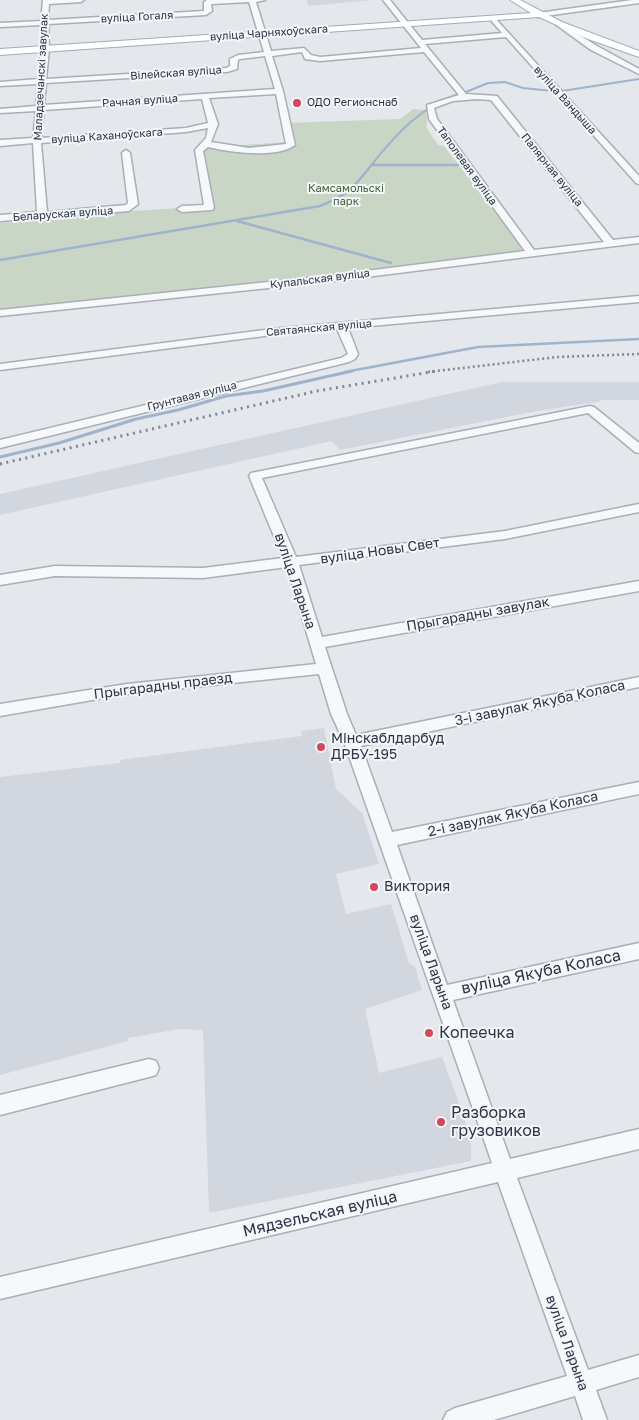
<!DOCTYPE html>
<meta charset="utf-8">
<style>
body{margin:0}
canvas{display:block;background:#e4e7ec}
</style>
<canvas width="639" height="1420"></canvas>
<script>
const ctx = document.querySelector('canvas').getContext('2d');
ctx.lineJoin = 'round';
function fill(path, color) {
  ctx.fillStyle = color;
  ctx.fill(path, 'evenodd');
}
function strokePath(path, color, width, dash) {
  ctx.strokeStyle = color;
  ctx.lineWidth = width;
  ctx.lineCap = dash ? 'butt' : 'round';
  ctx.setLineDash(dash || []);
  ctx.stroke(path);
}
function label(font, color, halo, rows, align = 'center') {
  ctx.font = font + ' "Golos Text",sans-serif';
  ctx.lineWidth = 4;
  ctx.setLineDash([]);
  ctx.textBaseline = 'middle';
  ctx.strokeStyle = halo;
  ctx.fillStyle = color;
  for (const [text, x, y, turn = 0] of rows) {
    ctx.save();
    ctx.translate(x, y);
    ctx.rotate((+turn || 0) * Math.PI / 180);
    ctx.textAlign = isNaN(turn) ? turn : align;
    if (halo) ctx.strokeText(text, 0, 0);
    ctx.fillText(text, 0, 0);
    ctx.restore();
  }
}
fill(new Path2D(`
 M307,0H372L308,6Z
 M502,382H639V400H602L598,402L537,411L340,450L332,441L0,515V494Z
 M324,728L336,789L362,813L379,864L336,874L346,914L391,904L409,963L415,967L422,990L365,1009L379,1073L442,1057L463,1114L471,1145V1161L209,1213L203,1030L179,1029L128,1038V1041L0,1075V777L120,763V760L302,736L301,731Z`), '#d2d6de');
fill(new Path2D(`
 M413,109L426,110L427,124L426,127L438,145L444,146L523,249L521,252L0,311V223L83,216L84,214L212,206L202,152L203,148L214,144H225L227,146L288,142L285,123L400,119Z`), '#c9d6c5');
strokePath(new Path2D(`
 M562,91L639,79
 M466,92L488,83L505,82L523,88L552,91
 M373,163C397,133 421,107 458,94`), '#9fb4cc', 2);
strokePath(new Path2D(`
 M373,165H458
 M237,221L391,263
 M0,260L320,206C350,194 354,187 374,162
 M345,372L478,347L639,339`), '#9fb4cc', 2.5);
strokePath(new Path2D(`
 M0,457L59,443L136,419L178,410L226,396L263,391L352,371`), '#9fb4cc', 3);
const minor = new Path2D(`
 M43,0H84L81,2L49,4L48,20L204,11V2L207,0H265L256,2L271,51L304,48L311,55L320,57L421,48L383,0H390L422,40L502,33L489,18L494,17L639,176V184L636,183L506,37L425,44L466,94L497,96L613,240L639,237V243L326,282L0,316V310L326,276L525,251L429,119L427,105L459,95L424,52L320,61L305,59L302,52L272,56L283,91L295,145C276,159 230,152 208,147L203,151L214,208L212,210L182,212L177,209L182,206L204,205L195,150L206,138L208,128L186,132L41,143L47,212L126,205L128,203L122,153L126,150L130,153L138,204L129,211L0,221V215L37,212L33,143L0,146V140L33,138L36,111L0,113V109L36,106L38,84L0,86V82L39,79L41,49V25L0,27V23L41,21ZM249,2L264,52L238,55L230,59V66L226,68L46,79L49,49L48,24L206,15L212,11L211,4ZM265,56L275,89L44,105L46,83L227,72L237,69L238,60L240,59ZM276,94L286,144L249,148L211,142L218,124L209,98ZM202,99L208,123L186,128L41,138L44,110ZM477,99L491,100L604,242L534,250L437,119L434,108L453,101Z
 M632,0H639V3L538,17L535,15L538,13Z
 M555,22H559L597,46L639,69V74L591,50L555,24Z
 M639,296V302L348,328L358,354L355,359L349,362L0,448V440L341,358L348,354L337,329L272,335L0,370V364L272,329Z
 M590,406L594,407L639,443V453L635,452L588,413L262,478L296,557L505,531L639,504V512L505,539L299,565L322,637L639,581V591L325,647L347,714L356,735L639,677V687L361,746L392,832L639,782V794L397,845L447,985L639,943V959L453,1000L510,1159L639,1129V1149L517,1178L588,1370L639,1355V1377L596,1390L607,1420H583L575,1396L494,1420H443L447,1412L455,1408L567,1376L498,1182L0,1299V1277L492,1163L344,742L331,714L319,674L127,694L0,716V704L127,684L316,664L287,567L203,578L55,576L0,585V575L55,566L203,568L283,558L249,476L251,473Z
 M149,1059L156,1061L159,1068L156,1075L149,1077L0,1115V1095Z`);
const major = new Path2D(`
 M510,0H520L562,22L639,51V57L588,39L539,17L0,55V49L531,13Z`);
strokePath(minor, '#a9aeb7', 3);
strokePath(major, '#a3abb8', 2);
fill(minor, '#f7f8fa');
fill(major, '#fff');
strokePath(new Path2D(`
 M428,372L557,357L639,354`), '#7d8696', 2.5, [2, 3]);
strokePath(new Path2D(`
 M0,464L317,391L437,371`), '#7d8696', 3, [2, 4.5]);
for (const [x, y, r, color] of [
 [297,103,5,"#d1495b"],
 [321,747,5,"#d1495b"],
 [374,887,5,"#d1495b"],
 [429,1033,5,"#d1495b"],
 [441,1122,5,"#d1495b"]
]) {
  const dot = new Path2D();
  dot.arc(x, y, r, 0, 2 * Math.PI);
  ctx.fillStyle = color;
  ctx.fill(dot);
  strokePath(dot, '#f4f6f9', 2);
}
label('11px', '#2b3445', '#f4f6f9', [
 ["вуліца Гогаля",137,17,-3],
 ["вуліца Чарняхоўскага",269,33,-4],
 ["Вілейская вуліца",176,73,-4],
 ["Маладзечанскі завулак",41,77,-87],
 ["вуліца Вандыша",565,100,48],
 ["Рачная вуліца",140,101,-4],
 ["вуліца Каханоўскага",107,136,-4],
 ["Таполевая вуліца",467,166,54],
 ["Палярная вуліца",552,170,51],
 ["Беларуская вуліца",63,214,-4],
 ["Купальская вуліца",320,279,-7],
 ["Святаянская вуліца",319,328,-5],
 ["Грунтавая вуліца",192,396,-14]
]);
label('11px', '#2b3445', '#f4f6f9', [
 ["ОДО Регионснаб",307,103]
], 'left');
label('11px', '#3f6138', '#f4f6f9', [
 ["Камсамольскі",346,189],
 ["парк",346,202]
]);
label('14px', '#2b3445', '#f4f6f9', [
 ["вуліца Новы Свет",380,551,-8],
 ["вуліца Ларына",295,581,71],
 ["Прыгарадны завулак",478,614,-10],
 ["Прыгарадны праезд",163,686,-7],
 ["3-і завулак Якуба Коласа",540,703,-12],
 ["2-і завулак Якуба Коласа",513,814,-12],
 ["вуліца Ларына",431,962,70],
 ["вуліца Ларына",567,1343,70]
]);
label('14px', '#2b3445', '#f4f6f9', [
 ["Мінскаблдарбуд",331,739],
 ["ДРБУ-195",331,755],
 ["Виктория",384,887]
], 'left');
label('16px', '#2b3445', '#f4f6f9', [
 ["вуліца Якуба Коласа",541,972,-12],
 ["Мядзельская вуліца",320,1214,-13]
]);
label('16px', '#2b3445', '#f4f6f9', [
 ["Копеечка",439,1033],
 ["Разборка",451,1113],
 ["грузовиков",451,1131]
], 'left');
</script>
